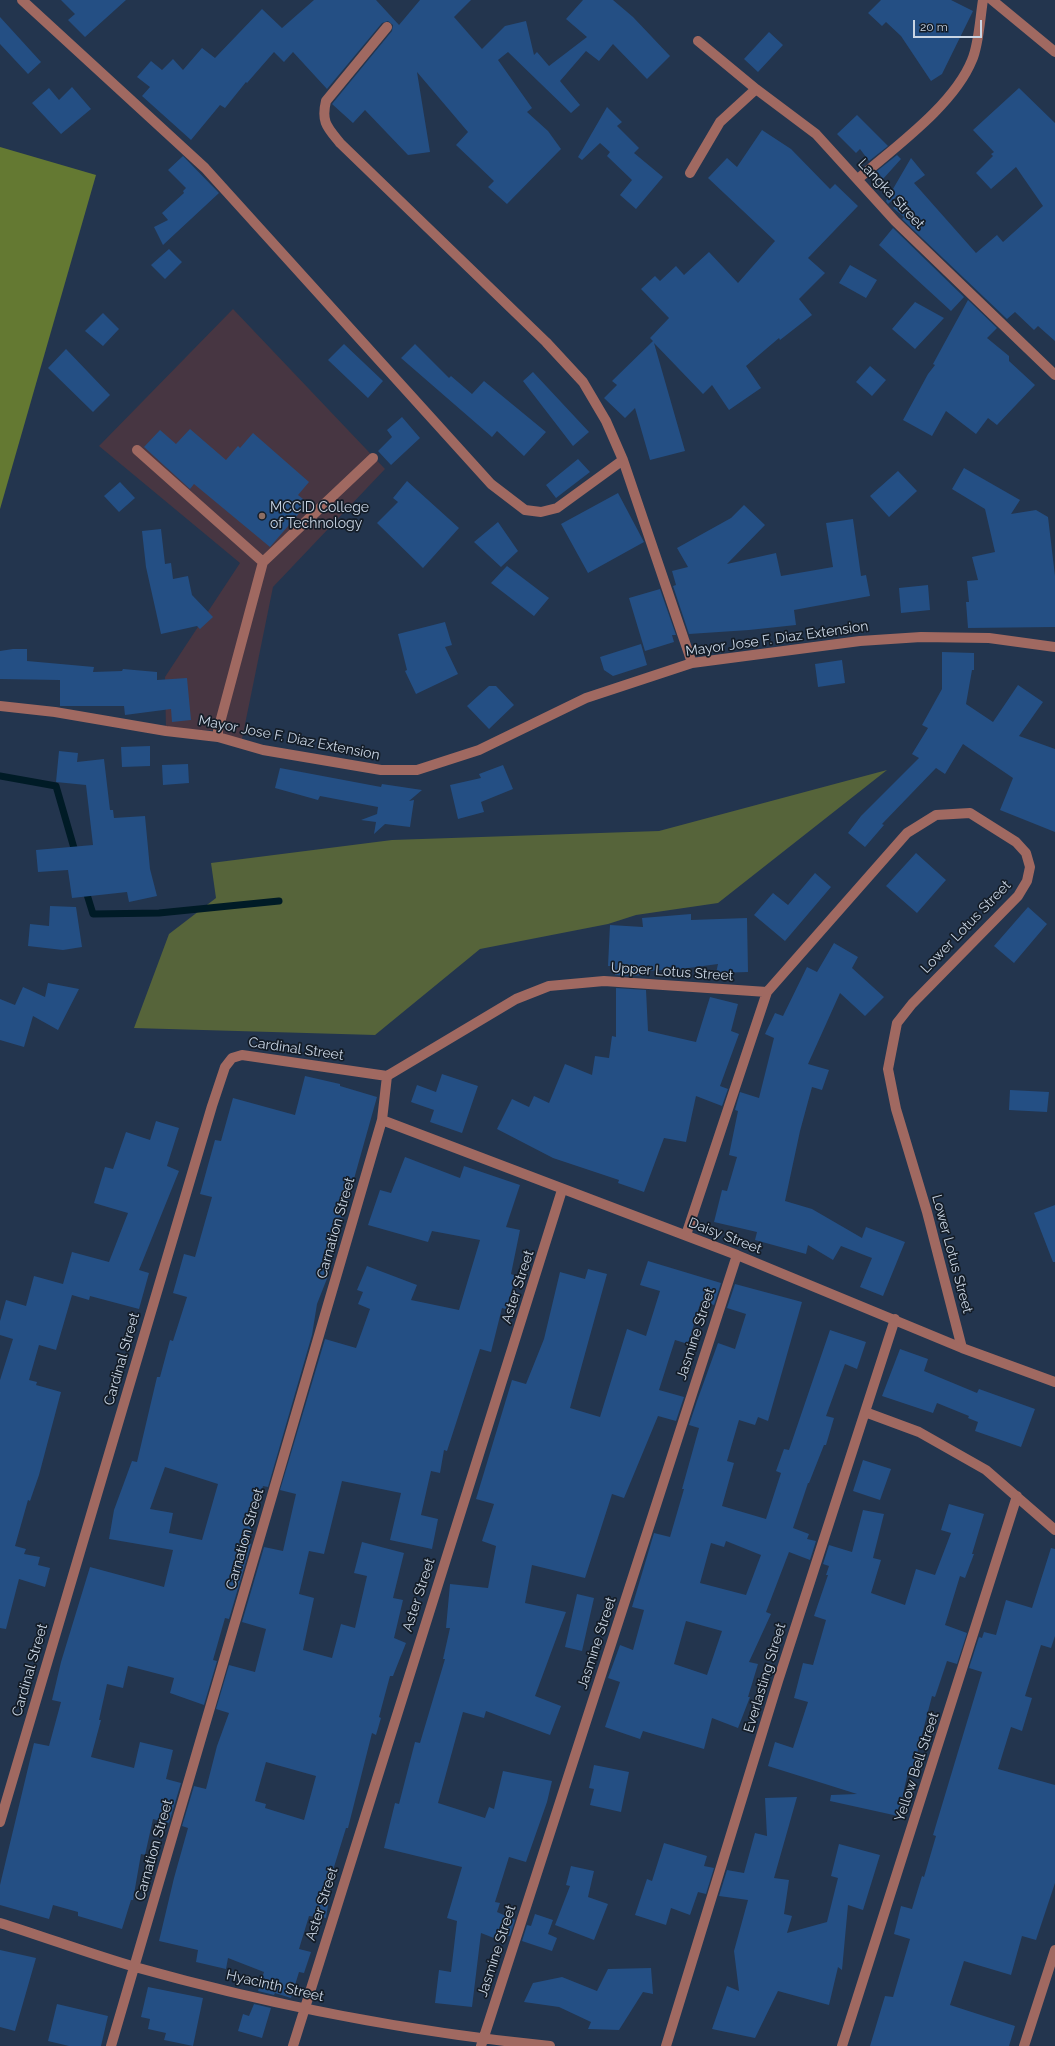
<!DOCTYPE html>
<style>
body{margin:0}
#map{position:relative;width:1055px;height:2046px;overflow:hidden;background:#23354e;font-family:Raleway,sans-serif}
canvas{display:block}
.scale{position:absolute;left:913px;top:20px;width:69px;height:18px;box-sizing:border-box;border:2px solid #c9d5e4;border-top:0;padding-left:5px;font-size:12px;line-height:14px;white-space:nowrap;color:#c9d5e4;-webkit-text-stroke:3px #141d28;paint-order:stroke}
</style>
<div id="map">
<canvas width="1055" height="2046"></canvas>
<div class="scale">20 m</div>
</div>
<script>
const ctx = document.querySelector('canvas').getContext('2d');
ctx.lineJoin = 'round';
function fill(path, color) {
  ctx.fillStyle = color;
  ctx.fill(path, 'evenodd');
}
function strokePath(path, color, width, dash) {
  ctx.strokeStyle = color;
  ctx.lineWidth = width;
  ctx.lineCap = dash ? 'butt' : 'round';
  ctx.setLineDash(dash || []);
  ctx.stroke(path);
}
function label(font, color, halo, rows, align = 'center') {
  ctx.font = font + ' Raleway,sans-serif';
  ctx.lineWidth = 3.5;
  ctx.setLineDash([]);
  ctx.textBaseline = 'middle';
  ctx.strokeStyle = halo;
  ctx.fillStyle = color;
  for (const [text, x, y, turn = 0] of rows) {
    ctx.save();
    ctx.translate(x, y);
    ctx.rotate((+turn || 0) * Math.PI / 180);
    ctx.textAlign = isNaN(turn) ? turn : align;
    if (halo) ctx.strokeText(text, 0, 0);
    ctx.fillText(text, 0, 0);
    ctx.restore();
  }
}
fill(new Path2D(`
 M233,309L385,469L273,587L241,744L218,730L166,731L165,677L240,563L99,446Z`), '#473642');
fill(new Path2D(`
 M887,770L718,903L636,915L608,924L480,949L375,1035L134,1028L169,934L216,898L211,863L392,840L659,831Z`), '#56643a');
fill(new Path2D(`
 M0,147L96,175L0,509Z`), '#647932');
strokePath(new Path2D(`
 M0,776L56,786L76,855
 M85,888L93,914L159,913L279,901`), '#001b26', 7);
fill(new Path2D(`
 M61,0H126L85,37L68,20L75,14Z
 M314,0H376L399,25L420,0H471L454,17L482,49L505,26L526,21L534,55L537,52L549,66L587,37L566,19L583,0H613L633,17L670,56L647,79L613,44L599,61L586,51L560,81L580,105L571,113L508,52L498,60L532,108L527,112L548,131L561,149L507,204L488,187L494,181L456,145L468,132L417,72L430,152L408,155L365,110L353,123L332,104L392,31L393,25L388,21L382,23L327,89L293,52L284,62L274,52L247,83L246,82L225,108L220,105L191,140L142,96L150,87L137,77L151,61L162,70L173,59L183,70L202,48L215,58L262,9L282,28Z
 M881,0H951L973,11L942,74L931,81L901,36L886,22L882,26L868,13Z
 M0,17L41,62L28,74L0,44Z
 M769,32L783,45L758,72L744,59Z
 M72,87L91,109L61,134L32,103L49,88L59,100Z
 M1019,88L1055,123V341L1038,326L1034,330L1015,312L1007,319L902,219L904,217L893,208L900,200L897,196L888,204L886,201L911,158L925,175L914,183L976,253L997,235L1003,242L1043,206L1016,167L991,189L976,173L993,156L991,154L994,152L973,130Z
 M607,107L622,122L617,126L639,148L634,153L663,177L636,209L620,195L632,180L607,156L610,152L600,143L582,160L578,157Z
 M857,115L888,146L869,161L860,149L856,153L837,134Z
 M762,130L791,149L830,189L835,184L858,206L808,258L825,273L799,299L812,315L780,340L779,338L746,366L761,388L729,410L712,385L703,394L654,343L685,451L650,460L635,408L625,418L604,398L617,385L612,381L653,341L650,338L669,318L641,289L655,276L660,281L676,266L684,275L709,252L738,283L775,241L708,178L727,158L737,167Z
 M897,155L901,159L883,179L877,171Z
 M183,156L219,193L163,245L154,227L168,220L162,213L184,193L183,191L186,188L168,170Z
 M893,228L964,297L951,311L879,245Z
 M169,249L182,262L165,279L151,265Z
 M850,265L877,280L866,298L839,283Z
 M968,300L997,328L987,338L1009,356V361L1035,385L997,425L988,418L976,434L946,411L932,436L903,420L928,374L935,365L933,364Z
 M915,302L944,318L915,349L892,329Z
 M103,313L119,329L103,346L85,331Z
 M344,344L383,381L368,398L328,360Z
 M415,344L449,378L451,376L472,394L484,381L546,432L524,456L497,431L492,437L401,358Z
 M66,349L110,395L93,412L48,368Z
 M870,366L886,380L872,396L856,382Z
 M533,372L589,432L573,446L523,381Z
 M402,417L420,438L391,465L378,451L392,437L387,430Z
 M190,429L226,460L238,446L240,448L253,433L309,482L298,495L308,503L270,547L194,484L190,489L144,447L160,430L176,444Z
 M578,459L590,472L556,498L546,485Z
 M964,468L1020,500L1011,514L1036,510L1048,517L1055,576V627L968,628L966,602H969L967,581L978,580L972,557L995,552L985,509L952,489Z
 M898,471L917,491L889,517L870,496Z
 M407,481L459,528L423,568L377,523L398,502L393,498Z
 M120,482L135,498L119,512L104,496Z
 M618,493L644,542L588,573L561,524Z
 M744,505L765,525L727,564L776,553L781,576L833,567L826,523L853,519L861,576L866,575L870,596L794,610L796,625L749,630L689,634L673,586L676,585L672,571L688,567L677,548L731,518Z
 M498,522L518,551L501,567L474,542Z
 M161,529L165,564L171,563L173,579L188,576L192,595L213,617L200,629L197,626L161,634L146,567L142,531Z
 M507,566L549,598L534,616L491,583Z
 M928,585L930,610L901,613L899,588Z
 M660,589L676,635H672L674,642L645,651L629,598Z
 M445,622L452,645L445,647L458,674L416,694L405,671L407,670L398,634Z
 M641,644L647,665L613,676L604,670L600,657Z
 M13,649H27V661L94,667L93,672L122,671L123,669L157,672V680L187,678L191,720L172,722L171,709L125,715L124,706H60V680L0,679V651Z
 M942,652L974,653V670H972L966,704L993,722L1018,685L1043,702L1019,736L1055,749V832L1000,810L1013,778L963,744L945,774L936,768L882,824L884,825L865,847L848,833L861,816L919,758L912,754L928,728L922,725L942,689Z
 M842,660L845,683L818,687L815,664Z
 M489,686H496L514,705L489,729L467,706Z
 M150,746V766L122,767L121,747Z
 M59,751L78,753L77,762L104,759L110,810H113L114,818L145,816L150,869L157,896L129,902L127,892L72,898L68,870L38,872L36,850L93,845L86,785L56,782Z
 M188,764L189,783L163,785L162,765Z
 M503,765L513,789L481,802L484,812L458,819L450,785L481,778L479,774Z
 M280,768L381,787L382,784L422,790L409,801L414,800L410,827L385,824L374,834L376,822L361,820L377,814L378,807L320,796L318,800L275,788Z
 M916,853L946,880L917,913L886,886Z
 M815,873L831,887L785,941L754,915L773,893L788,905Z
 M50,906L76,907L82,947L63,950L28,946L30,924L49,926Z
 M1028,907L1047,924L1014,963L994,946Z
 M691,914V920L747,918L748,972L716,973L718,964L681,969L645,971V975L632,976L615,975V966H608L610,925L643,927L642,918Z
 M834,943L858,957L852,968L884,997L865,1016L840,993L808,1064L829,1070L822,1090L812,1087L800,1131L785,1201L812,1209L862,1238L866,1227L905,1242L883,1296L860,1287L872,1258L841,1246L833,1260L808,1245L806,1254L755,1240L757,1232L714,1222L722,1190L727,1191L737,1157L729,1155L738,1111L735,1110L740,1092L759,1098L774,1038L765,1034L775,1013L783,1016L807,967L817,972Z
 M48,983L79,989L58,1030L33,1016L24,1047L0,1040V999L15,1005L23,987L45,997Z
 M616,988L646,990L648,1031L696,1042L710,997L738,1004L731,1031L739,1034L720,1086L728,1089L722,1106L696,1096L686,1142L664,1138L644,1192L618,1183L619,1180L553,1158L497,1129L512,1099L529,1107L534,1096L549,1103L565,1064L592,1075L595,1056L609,1058L612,1036L616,1037Z
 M442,1074L478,1086L462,1133L430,1122L434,1110L411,1102L417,1085L436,1092Z
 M305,1076L340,1084V1086L377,1097L343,1218L339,1217L324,1274L328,1276L317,1304L312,1335L268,1487L263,1486L247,1543L251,1544L229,1619L225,1618L213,1660L217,1661L204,1705L170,1693L174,1678L128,1666L123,1688L107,1684L99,1720H101L91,1757L134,1768L140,1742L173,1750L166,1779L181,1783L169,1823L153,1819L145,1855L141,1854L133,1900H131L122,1929L78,1916V1912L53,1905L49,1919L0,1905V1885L34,1743L49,1746L61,1702L52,1700L61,1662L90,1567L164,1587L173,1550L109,1539L114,1510L132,1461L137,1462L157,1377H160L170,1340L173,1341L187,1297L173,1293L184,1254L195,1257L212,1197L200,1194L215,1140L221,1141L233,1098L295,1115ZM165,1467L218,1484L202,1540L169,1533L173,1513L150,1509Z
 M1010,1090L1049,1092L1047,1112L1009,1110Z
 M156,1121L179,1128L167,1166L179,1171L139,1270L149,1273L139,1309L90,1296L89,1300L72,1295L56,1350L39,1345L29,1380L37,1382L36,1385L61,1392L39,1475L30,1501L28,1500L15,1546L26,1549L24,1554L40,1557L38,1565L50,1568L45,1587L19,1579L6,1629L0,1628V1380L13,1339L0,1335V1321L6,1300L26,1306L34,1276L63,1284L72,1252L109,1262L128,1213L94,1203L105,1167L113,1169L126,1132L150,1140Z
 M405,1157L460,1178L464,1166L520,1185L506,1227L520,1230L511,1274L516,1276L506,1309L502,1308L491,1352L480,1349L447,1451L444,1450L440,1473L431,1471L421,1515L438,1519L432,1549L390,1540L401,1493L342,1481L324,1554L309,1551L299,1594L314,1598L303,1650L332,1658L341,1624L355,1628L367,1576L354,1573L362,1542L404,1553L393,1598L403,1600L394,1638L406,1643L393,1676H390L379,1717L381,1718L376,1735L372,1733L348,1828H346L334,1867L326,1918L309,1916L299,1949L311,1952L304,1973L299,1972L291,1998L275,1993L274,1995L258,1991L264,1972L228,1958L226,1969L196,1962L198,1950L159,1941L174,1878L188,1828L182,1826L194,1786L206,1789L217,1746L229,1713L216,1709L229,1665L255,1672L266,1629L242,1622L264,1547L283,1551L296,1494L280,1490L325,1339L356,1348L370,1309L358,1304L363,1292L357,1290L367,1266L417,1285L411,1300L459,1310L480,1240L432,1231L428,1242L368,1225L380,1190L391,1193ZM266,1762L316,1776L304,1820L265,1808L266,1804L255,1801Z
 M1055,1205V1262H1053L1034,1213Z
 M648,1261L721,1283L714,1305L701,1301L688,1344L675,1340L659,1390L684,1397L676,1421L658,1416L624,1498L612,1494L585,1578L532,1565L525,1603L566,1612L535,1696L561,1706L550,1735L486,1711L484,1718L463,1712L438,1803L485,1818L489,1807L494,1809L503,1771L552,1781L547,1802L526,1862L509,1857L495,1902L500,1903L497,1912L515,1920L510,1936L502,1934L499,1940L481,1933L472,2007L435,2003L439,1970L451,1972L457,1921L447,1918L462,1867L384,1848L395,1803L399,1804L415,1742L420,1743L445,1659H443L450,1628H446L450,1584L488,1588L496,1546L482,1541L494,1504L476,1499L512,1380L526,1384L544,1339L560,1272L585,1279L588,1269L607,1274L570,1408L600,1417L627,1329L646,1336L660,1291L640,1285Z
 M735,1284L802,1302L768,1421L758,1417L755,1425L739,1420L727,1461L734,1463L722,1506L766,1519L781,1473L776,1471L784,1449L789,1450L830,1330L866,1342L857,1369L845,1364L826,1416L834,1418L826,1445H824L809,1483H808L793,1528L809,1534L807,1539L816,1541L810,1560L789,1552L766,1612L771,1614L749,1662L758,1664L748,1697H750L738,1728L712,1718L704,1749L643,1731L640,1739L605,1727L620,1682L608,1678L620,1645L633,1650L644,1610L632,1607L654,1533L670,1537L684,1489H682L699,1428L689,1425L697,1401L718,1343L735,1349L746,1314L727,1308ZM726,1541L761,1555L746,1595L700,1583L711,1543L724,1547ZM686,1621L722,1631L707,1675L674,1664Z
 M900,1349L928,1359L924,1371L977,1393L979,1389L1035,1409L1021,1447L975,1431L978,1422L968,1418L969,1416L937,1403L933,1413L882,1396Z
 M863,1460L891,1469L880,1500L853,1491Z
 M949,1504L984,1514L972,1554H974L965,1578L960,1576L945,1625L967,1633L957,1664L947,1661L935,1697L932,1696L912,1773L908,1772L898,1816L830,1801L831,1795L857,1794L768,1766L775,1742L793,1748L808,1702L794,1698L803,1663L813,1665L826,1620L814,1616L828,1575H826L829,1566L823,1564L829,1545L852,1552L863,1510L884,1514L873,1558L881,1560L871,1593L905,1605L916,1569L935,1575L951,1533L941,1530Z
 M1051,1548L1055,1549V1636L1051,1648L1041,1645L1025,1696L1032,1698L1022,1731L1011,1727L998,1769L1055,1785V1883L1036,1940L1022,1936L1011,1975L964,1961L950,2005L1015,2026L1009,2046H870L885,1996L893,1997L910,1939L894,1934L901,1906L912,1909L922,1876L924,1877L936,1836L933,1835L982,1672L969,1668L979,1637L982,1638L984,1632L996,1635L1006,1600L1032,1608Z
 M577,1594L594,1598L582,1651L565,1647Z
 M594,1765L629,1772L621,1812L590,1805L594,1789L589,1788Z
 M797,1797L774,1878L789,1880L784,1914L792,1916L787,1933L827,1922L838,1878L831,1876L839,1844L880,1855L863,1910L848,1905L842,1970L838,1967L829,2005L778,1991L755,2038L712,2029L727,1986L739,1991L734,1951L748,1900L719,1896L727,1870L744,1873L755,1833L767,1836L765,1798Z
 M664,1843L707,1856L704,1866L714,1868L706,1894L698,1892L690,1915L671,1908L666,1925L635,1915L647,1879L652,1881Z
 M571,1866L594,1871L588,1897L608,1904L594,1940L555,1925L570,1886L566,1885Z
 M535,1914L553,1920L548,1934L557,1938L552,1951L522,1941L527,1925L531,1926Z
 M0,1950L36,1958L15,2031L0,2027Z
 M651,1968L653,1994L643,1992L619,2030L588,2029L591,2022L559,2007L524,2002L533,1983L562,1977L597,1991L608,1969Z
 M148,1987L203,1998L193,2046L164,2040L166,2033L148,2029L150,2019L141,2017Z
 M57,2004L108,2016L101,2046H69L48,2041Z
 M254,2004L271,2008L262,2038L238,2031L243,2014L249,2016Z`), '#244f84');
strokePath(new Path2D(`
 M22,0L205,168L491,484L525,510L541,512L557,508L623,460
 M992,0L1055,52
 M387,27L326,101C321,122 327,127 340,143L546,342L583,382L606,421L623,460L692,663
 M698,41L756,89L816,134L895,221L1055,375
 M690,173L720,122L756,89
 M858,179C895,147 954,105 972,60C979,44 980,18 983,0
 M137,450L263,562
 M0,706L55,712L166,731L218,737L263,750L381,770H417L479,750L586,698L692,663L860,641L921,637L989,638L1055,647
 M218,737V730L263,562L373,458
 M382,1120L737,1255L962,1348L1055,1382
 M686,1235L767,992L907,833L936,815L970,813L1016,842L1026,853L1030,867L1027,881L1018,896L912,1004L897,1023L888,1069L896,1109L927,1212L962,1348
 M865,1412L919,1432L986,1470L1055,1530
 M0,1822L212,1106L225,1067L232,1058L242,1055L387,1076
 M0,1923C45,1937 90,1954 135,1967C270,2005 410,2032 550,2046
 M111,2046L382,1120L387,1076L516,999L549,986L604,981L767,992
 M293,2046L562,1190
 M481,2046L737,1255
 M666,2046L778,1681L895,1319
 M842,2046L1017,1496
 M1024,2046L1055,1950`), '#a06961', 10);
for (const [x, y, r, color] of [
 [262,516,4,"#8d6e63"]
]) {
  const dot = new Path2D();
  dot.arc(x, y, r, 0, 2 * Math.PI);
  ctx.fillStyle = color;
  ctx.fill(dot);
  strokePath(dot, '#141d28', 1.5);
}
label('14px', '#c9d5e4', '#141d28', [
 ["Langka Street",891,194,47],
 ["Mayor Jose F. Diaz Extension",777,639,-8],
 ["Mayor Jose F. Diaz Extension",289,738,11],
 ["Lower Lotus Street",966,927,-46],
 ["Upper Lotus Street",672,972,4],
 ["Cardinal Street",296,1049,8],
 ["Carnation Street",336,1228,-74],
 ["Daisy Street",725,1236,21],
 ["Lower Lotus Street",952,1254,75],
 ["Aster Street",518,1287,-72],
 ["Jasmine Street",696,1334,-72],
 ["Cardinal Street",122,1359,-74],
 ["Carnation Street",245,1539,-74],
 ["Aster Street",419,1595,-72],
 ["Jasmine Street",597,1643,-72],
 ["Cardinal Street",30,1670,-74],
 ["Everlasting Street",765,1678,-73],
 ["Yellow Bell Street",917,1767,-72],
 ["Carnation Street",154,1850,-74],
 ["Aster Street",322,1904,-72],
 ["Jasmine Street",497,1951,-72],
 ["Hyacinth Street",275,1986,13]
]);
label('14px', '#c9d5e4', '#141d28', [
 ["MCCID College",270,508],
 ["of Technology",270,524]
], 'left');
</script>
